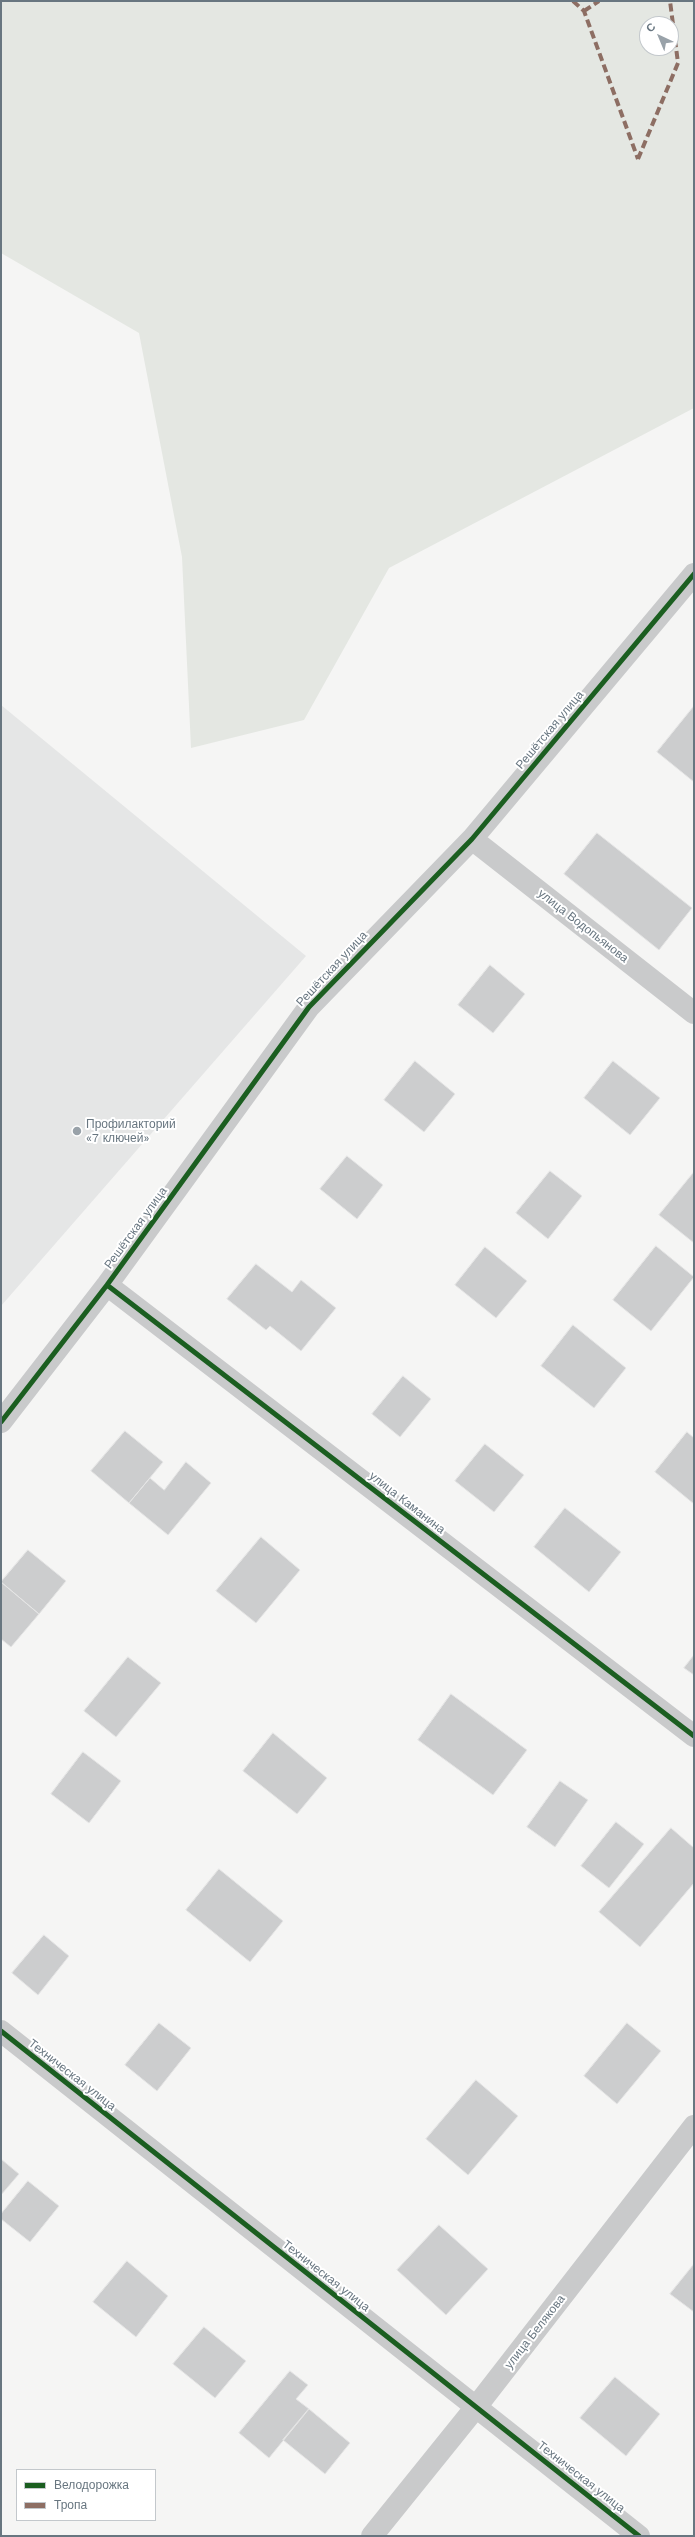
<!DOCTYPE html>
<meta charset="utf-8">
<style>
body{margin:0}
#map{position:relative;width:695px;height:2537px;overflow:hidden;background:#f5f5f4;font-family:"Work Sans",sans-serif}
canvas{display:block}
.frame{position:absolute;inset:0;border:2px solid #687680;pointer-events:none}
.legend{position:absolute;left:16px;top:2469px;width:140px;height:52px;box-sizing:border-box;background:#fff;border:1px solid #c3c8cc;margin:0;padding:5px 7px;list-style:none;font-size:12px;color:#687680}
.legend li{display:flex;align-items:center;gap:8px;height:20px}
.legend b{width:20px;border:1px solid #c3c8cc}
.north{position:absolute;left:639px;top:16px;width:40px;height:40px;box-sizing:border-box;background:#fff;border:1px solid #c3c8cc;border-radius:50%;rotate:316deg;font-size:11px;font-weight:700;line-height:16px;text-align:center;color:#687680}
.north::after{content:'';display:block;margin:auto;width:14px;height:18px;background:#99a2a9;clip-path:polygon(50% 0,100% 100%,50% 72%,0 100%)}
</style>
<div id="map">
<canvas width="695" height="2537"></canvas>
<div class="frame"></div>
<ul class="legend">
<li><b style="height:5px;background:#1b5e20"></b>Велодорожка</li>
<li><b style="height:5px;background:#8d6e63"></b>Тропа</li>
</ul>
<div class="north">С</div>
</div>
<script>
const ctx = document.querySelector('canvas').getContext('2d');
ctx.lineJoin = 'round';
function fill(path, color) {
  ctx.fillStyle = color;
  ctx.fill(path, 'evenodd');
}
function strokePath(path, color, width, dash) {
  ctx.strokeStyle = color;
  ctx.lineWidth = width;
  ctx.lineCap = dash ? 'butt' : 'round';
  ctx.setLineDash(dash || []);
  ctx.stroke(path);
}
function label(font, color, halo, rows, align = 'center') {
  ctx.font = font + ' "Work Sans",sans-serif';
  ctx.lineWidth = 4;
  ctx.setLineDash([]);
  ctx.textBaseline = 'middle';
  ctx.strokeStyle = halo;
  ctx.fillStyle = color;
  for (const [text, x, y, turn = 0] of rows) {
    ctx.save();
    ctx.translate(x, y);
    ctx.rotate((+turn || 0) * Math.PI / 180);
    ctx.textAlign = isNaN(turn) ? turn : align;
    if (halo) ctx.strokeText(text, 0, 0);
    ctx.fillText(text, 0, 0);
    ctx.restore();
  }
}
fill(new Path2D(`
 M1,705L306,956L1,1306Z`), '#e5e6e6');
fill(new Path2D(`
 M1,1H694V408L389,568L304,720L191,748L182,557L139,333L1,253ZM647,24H671V48H647Z`), '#e4e7e2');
const building = new Path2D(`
 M694,706V782L657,752Z
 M597,833L692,908L659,950L564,874Z
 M490,965L525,994L493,1033L458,1005Z
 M415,1061L455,1094L424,1132L384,1100Z
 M613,1061L660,1098L630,1135L584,1098Z
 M347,1156L383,1185L357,1219L320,1189Z
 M550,1171L582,1196L548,1239L516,1213Z
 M694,1172V1243L659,1215Z
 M656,1246L694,1277L651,1331L613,1300Z
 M485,1247L527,1281L496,1318L455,1285Z
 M256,1264L292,1292L301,1280L336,1308L301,1351L270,1326L266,1330L227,1299Z
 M573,1325L626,1368L594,1408L541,1366Z
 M403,1376L431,1399L400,1437L372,1414Z
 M125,1431L163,1462L129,1503L91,1471Z
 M687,1432L694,1438V1504L655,1472Z
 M485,1444L524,1475L494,1512L455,1481Z
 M186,1462L211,1483L168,1535L129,1503L150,1478L164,1490Z
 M565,1508L621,1552L589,1592L534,1547Z
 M261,1537L300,1570L256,1623L216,1591Z
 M28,1550L66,1581L39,1614L1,1582Z
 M1,1582L39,1614L11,1647L1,1639Z
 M694,1655V1675L684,1668Z
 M128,1657L161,1683L116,1737L84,1711Z
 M451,1694L527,1750L493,1795L418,1740Z
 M273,1733L327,1778L297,1814L243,1771Z
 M83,1752L121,1781L89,1823L51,1794Z
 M560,1781L588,1800L555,1847L527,1827Z
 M616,1822L644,1844L609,1888L581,1866Z
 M671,1828L694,1848V1883L640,1947L599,1912Z
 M219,1869L283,1921L250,1962L186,1910Z
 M44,1935L69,1956L38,1995L12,1973Z
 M159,2023L191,2048L157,2091L125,2065Z
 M627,2023L661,2051L617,2104L584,2076Z
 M476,2080L518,2116L468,2175L426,2139Z
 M1,2159L19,2174L1,2195Z
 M28,2181L59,2206L30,2242L1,2219V2214Z
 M439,2225L488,2269L446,2315L397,2270Z
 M127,2261L168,2296L136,2337L93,2302Z
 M694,2264V2312L670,2294Z
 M204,2327L246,2361L215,2398L173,2364Z
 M290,2371L308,2385L296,2399L309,2409L269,2458L239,2433Z
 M615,2377L660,2414L626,2456L580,2418Z
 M309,2409L350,2443L325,2474L283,2440Z`);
fill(building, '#cccdce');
strokePath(building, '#e4e4e4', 1);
strokePath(new Path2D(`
 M472,839L694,1013
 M107,1285L694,1736
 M1,1422L107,1285L309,1007L472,839L694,574
 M1,2031L639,2536
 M372,2536L476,2407L694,2126`), '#c9cacb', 22);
strokePath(new Path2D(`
 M573,1L584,11L638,159
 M584,11L599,1
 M638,159L678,63L670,1`), '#8d6e63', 4, [8, 4]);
strokePath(new Path2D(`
 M107,1285L694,1736
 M1,1422L107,1285L309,1007L472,839L694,574
 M1,2031L639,2536`), '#1b5e20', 5);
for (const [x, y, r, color] of [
 [77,1131,5,"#99a2a9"]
]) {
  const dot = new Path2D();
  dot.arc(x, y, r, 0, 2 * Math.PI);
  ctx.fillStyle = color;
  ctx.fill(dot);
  strokePath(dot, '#fff', 1.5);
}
label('12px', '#687680', '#fff', [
 ["Решётская улица",550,730,-50],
 ["улица Водопьянова",583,926,38],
 ["Решётская улица",332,969,-47],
 ["Решётская улица",136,1228,-54],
 ["улица Каманина",407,1503,38],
 ["Техническая улица",72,2075,38],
 ["Техническая улица",326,2276,38],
 ["улица Белякова",535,2332,-52],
 ["Техническая улица",581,2477,38]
]);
label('12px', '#687680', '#fff', [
 ["Профилакторий",86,1124],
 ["«7 ключей»",86,1138]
], 'left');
</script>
